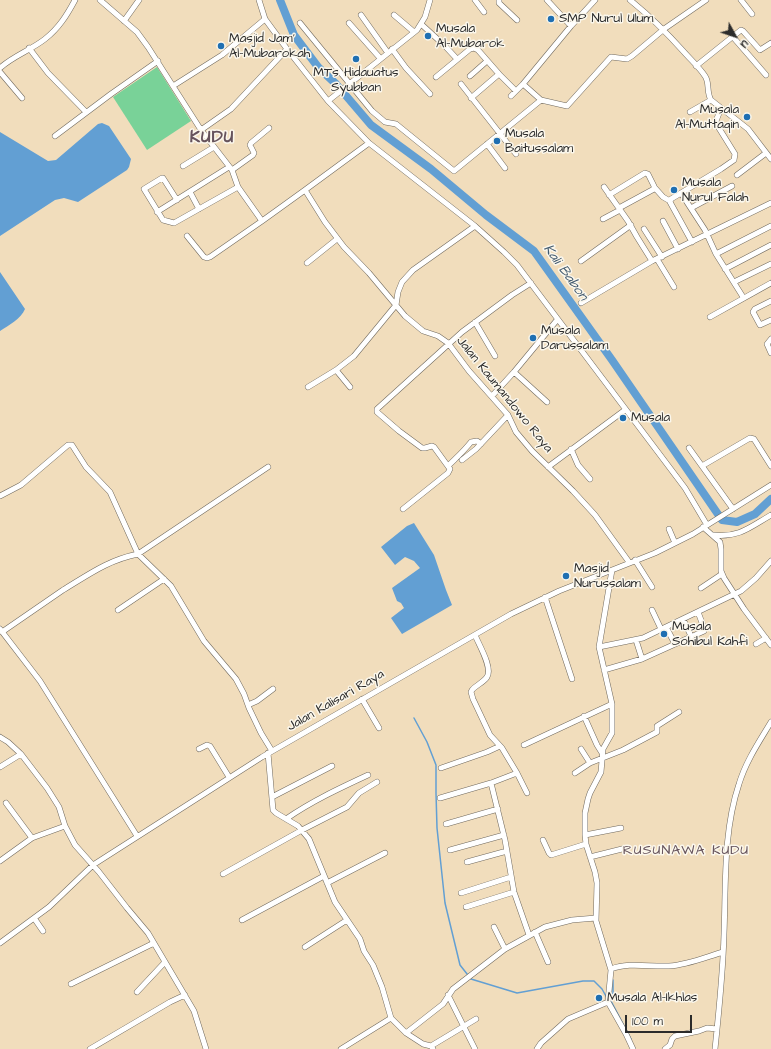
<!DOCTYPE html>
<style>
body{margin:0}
#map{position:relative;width:771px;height:1049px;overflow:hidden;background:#f1ddbc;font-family:"Architects Daughter",sans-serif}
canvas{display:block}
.north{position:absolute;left:715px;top:16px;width:40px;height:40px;-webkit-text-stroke:3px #fbf7ec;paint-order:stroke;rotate:130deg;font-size:11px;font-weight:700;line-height:16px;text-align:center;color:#2b2b2b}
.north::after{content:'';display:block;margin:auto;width:14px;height:18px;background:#2b2b2b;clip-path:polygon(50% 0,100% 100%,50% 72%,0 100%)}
.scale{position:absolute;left:625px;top:1015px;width:67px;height:18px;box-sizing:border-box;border:2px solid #2b2b2b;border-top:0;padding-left:5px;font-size:12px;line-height:14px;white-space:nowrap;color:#2b2b2b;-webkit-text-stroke:3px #fbf7ec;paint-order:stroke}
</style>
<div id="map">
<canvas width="771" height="1049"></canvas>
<div class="north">U</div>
<div class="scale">100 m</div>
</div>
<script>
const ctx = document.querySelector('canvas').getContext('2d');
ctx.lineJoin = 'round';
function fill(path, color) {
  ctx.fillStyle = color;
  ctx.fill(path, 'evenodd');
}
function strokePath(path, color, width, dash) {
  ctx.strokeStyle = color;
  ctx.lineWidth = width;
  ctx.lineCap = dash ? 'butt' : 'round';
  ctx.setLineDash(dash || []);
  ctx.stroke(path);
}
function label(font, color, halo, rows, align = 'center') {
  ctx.font = font + ' "Architects Daughter",sans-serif';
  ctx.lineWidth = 3;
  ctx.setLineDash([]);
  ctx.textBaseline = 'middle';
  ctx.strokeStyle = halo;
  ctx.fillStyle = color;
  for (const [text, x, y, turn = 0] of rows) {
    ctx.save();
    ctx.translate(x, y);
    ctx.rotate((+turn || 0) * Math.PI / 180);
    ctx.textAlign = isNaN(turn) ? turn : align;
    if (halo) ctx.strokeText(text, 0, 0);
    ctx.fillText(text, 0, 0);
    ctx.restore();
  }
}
fill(new Path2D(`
 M157,67L191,121L147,150L113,97Z`), '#79d298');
fill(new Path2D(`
 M102,123L109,126L131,159L129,167L127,170L78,202L64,198L55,200L0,236V132L48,161L56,160L98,124Z
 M0,272L25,309C21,319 9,325 0,331Z
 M414,523L434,555L446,590L452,605L402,634L391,618L404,608L401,603L397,601L392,588L420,568L414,561L405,557L395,565L381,547L407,526Z`), '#629fd3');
strokePath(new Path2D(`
 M414,718L427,742L436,765V793L437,828L445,903L460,965L471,979L517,993L583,981H594L602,989L607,998
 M613,980V993L611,1001L631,1039`), '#629fd3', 1.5);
strokePath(new Path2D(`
 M280,0L294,35L318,67L336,84L371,125L431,169L486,215L534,251L612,360L722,520L737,522L755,514L771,499`), '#629fd3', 8);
const minor = new Path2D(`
 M100,0L137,32L148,47L201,130L232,170L238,187L262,221L305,190L325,222L344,247L369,273L405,316L423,331L438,336L448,343L469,371L508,415L516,432L532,451L573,491L595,515L629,562
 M259,0L265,19L287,49L328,101L369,143L475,226L504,252L517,265L685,488L707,525
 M475,0L484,12
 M499,0V3L517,20
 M547,0L571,26
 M630,0C650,16 667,33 684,52C691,60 699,67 705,76C710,83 706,92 711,100L748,129L771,159
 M741,0L752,14
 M361,15L388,53
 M394,15L414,32
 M124,21L139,0
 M300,23L372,111L385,122L396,124L454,171L541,100L523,84L571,26L595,0
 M349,23L380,58
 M421,24L445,46L457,59
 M733,37L766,75
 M29,48L48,73L86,112
 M392,49L406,68L430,94
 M696,66L741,30L743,31L760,50L771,43
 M0,68C13,56 31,50 45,39C59,28 67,15 75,0
 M0,72L22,98
 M470,76L487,61
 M436,77L470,49L474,48L478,50L499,74L516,91
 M461,84L516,154
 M173,86L222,55L265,19
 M511,96L523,84
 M471,98L499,74
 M541,100L567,106L611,57L627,59L632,56L664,29L706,0
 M328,101L417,30L425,17L430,0
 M690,112L711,100
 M201,130L231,109L287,49
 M55,136L111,94L158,61
 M487,144L505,168
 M183,166L214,147
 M232,170L253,155L254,153L250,145L251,143L269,128
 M737,175L766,153
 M604,187L628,221L637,237L652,261
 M655,188L663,197L670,201
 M305,190L369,143
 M190,192L199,209
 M681,193L721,169L734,160L735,154L717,125L716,121L721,108
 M609,195L645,173L648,174L654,186V189L619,208
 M177,200L163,178H162L144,189L163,220L174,223L238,187
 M691,208L732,186
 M157,212L229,167
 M603,219L620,210
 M663,221L678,249
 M644,229L662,257
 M187,236L204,257L207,258L210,257L262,221
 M692,242L670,202L671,199L681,193L705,230L716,254L743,297
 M716,254L771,226
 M657,259L674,287
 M581,261L631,225
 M307,263L337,239
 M725,269L771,245
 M734,282L771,264
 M771,301L755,309L753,312L760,325L771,320
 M581,303L652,261L771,203
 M710,317L771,283
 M475,322L495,356
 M771,339L767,344L771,353
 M336,370L350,387
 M514,372L547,402
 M308,387L336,370L354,356L396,305L398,292L402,282L413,270L475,226
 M492,396L514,372L557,320
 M689,448L733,509
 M571,449L578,465L590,479
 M462,460L476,449L508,415
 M448,466C456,458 464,451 471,442L477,441L481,444
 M702,466L750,438L754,439L771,466
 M548,467L625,410
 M0,496L21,485L68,445H72L86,467L110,492L138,554L171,586L204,641L236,679L244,694L249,708L261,733L272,751
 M403,509L448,473L450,469L434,447L432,446L425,448H422L399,431L377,412V409L462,332L512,295L531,283
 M703,527L720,542L721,549V571L724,578L744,609L771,645
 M669,529L675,543
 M713,535C739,538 750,527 771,515
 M635,560L652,587
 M612,570L599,647L612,704V733L603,749L601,772L590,793L588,799L585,813V835L586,844L595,872L597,883L596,921L611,970L608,1002L626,1034L633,1049
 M701,588L722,574
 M545,597L572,679
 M118,610L164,579
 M652,610L661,629
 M683,619L691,636
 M666,627L675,644
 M0,629L40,681L137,836
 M2,632C22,618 43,604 63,590C88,575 108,560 138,554L268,467
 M475,635C479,645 493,668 487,677C483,683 476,685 472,690L471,692L473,699L490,735L502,748L517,773L527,793
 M636,640L642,659
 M756,644L766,638
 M599,647L643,638L741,591L756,578L771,561
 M604,670L642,659L704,631V628L698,612
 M362,699L379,728
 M248,705L257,701L273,689
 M584,716L597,745L602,753
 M0,737L8,742L21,754L47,788L59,807L65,826L75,845L99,872L127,908L148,933L194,1011L206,1049
 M524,745L612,704
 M199,749L207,745L210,746L229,777
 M581,749L590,763
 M268,753L273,810L276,813L298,826L309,839L335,902L360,939L364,951L373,965L382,987L391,1018L406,1033L423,1044L431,1046L433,1049
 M0,767L21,754
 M441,768L487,752L500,746
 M575,773L590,763L623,750L657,732V726L679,712
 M491,783L505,840L514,892L529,935
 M272,797L332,766
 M440,798L491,783L517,773
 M6,803L32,838
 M286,819C312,801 340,788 368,775
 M446,824L498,809
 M585,835L621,828
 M543,840L549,853L551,855L586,844
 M450,850L504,835
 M590,857L626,848
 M0,861L32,838L65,826
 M467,862L507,851
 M223,874L302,830L347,807L359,793L377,782
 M327,883L385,853
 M461,893L511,877
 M466,907L514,892
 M34,918L43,931
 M242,920L324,876
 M494,927L505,949
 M535,932L548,962
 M0,943L49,907L93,865L262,757L511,614L559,591L655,553L693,534L771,485
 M305,947L347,920
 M611,969C629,962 649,967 669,966C687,965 706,957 723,952
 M71,984L154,943
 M137,992L165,962
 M448,995L475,1049
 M406,1033L443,1004L453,989L505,949L545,927L572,920L596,918
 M431,1046L476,1019
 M90,1049L170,1002L185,995
 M341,1049L391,1018
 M537,1049L541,1043L568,1019L608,1002
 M665,1049L670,1045L672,1039L675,1036L699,1031L707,1028L717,1029
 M715,1049C719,1011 723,973 724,934C726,884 723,832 739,784C746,761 759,742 771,722`);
strokePath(minor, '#70695e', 6);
strokePath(minor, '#fff', 5);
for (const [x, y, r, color] of [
 [551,19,4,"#1f6fb2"],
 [428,36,4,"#1f6fb2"],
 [221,46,4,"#1f6fb2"],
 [356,59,4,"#1f6fb2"],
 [747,117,4,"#1f6fb2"],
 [497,141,4,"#1f6fb2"],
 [674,190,4,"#1f6fb2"],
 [533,338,4,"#1f6fb2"],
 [623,418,4,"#1f6fb2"],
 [566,576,4,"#1f6fb2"],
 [664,634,4,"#1f6fb2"],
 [599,998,4,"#1f6fb2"]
]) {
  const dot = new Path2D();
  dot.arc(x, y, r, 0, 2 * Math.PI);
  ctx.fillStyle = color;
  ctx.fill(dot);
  strokePath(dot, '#fbf7ec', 1.5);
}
label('13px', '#2b2b2b', '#fbf7ec', [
 ["SMP Nurul Ulum",559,19],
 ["Musala",436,29],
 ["Al-Mubarok",436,44],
 ["Masjid Jam'",229,39],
 ["Al-Mubarokah",229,54],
 ["MTs Hidauatus",356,73,"center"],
 ["Syubban",356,88,"center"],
 ["Musala",739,110,"right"],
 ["Al-Muttaqin",739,125,"right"],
 ["Musala",505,134],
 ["Baitussalam",505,149],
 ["Musala",682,183],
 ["Nurul Falah",682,198],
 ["Musala",541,331],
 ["Darussalam",541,346],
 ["Musala",631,418],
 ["Masjid",574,569],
 ["Nurussalam",574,584],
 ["Musala",672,627],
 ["Sohibul Kahfi",672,642],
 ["Musala Al-Ikhlas",607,998]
], 'left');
label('13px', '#2b2b2b', '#fbf7ec', [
 ["Jalan Kaumandowo Raya",504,395,51],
 ["Jalan Kalisari Raya",336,701,-30]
]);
label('italic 14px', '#41596e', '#fbf7ec', [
 ["Kali Babon",565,273,54]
]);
ctx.letterSpacing = '1px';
label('14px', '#66535c', '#fbf7ec', [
 ["RUSUNAWA KUDU",686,851]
]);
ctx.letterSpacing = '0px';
ctx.letterSpacing = '1px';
label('bold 17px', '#66535c', '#fbf7ec', [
 ["KUDU",212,138]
]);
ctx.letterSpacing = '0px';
</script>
